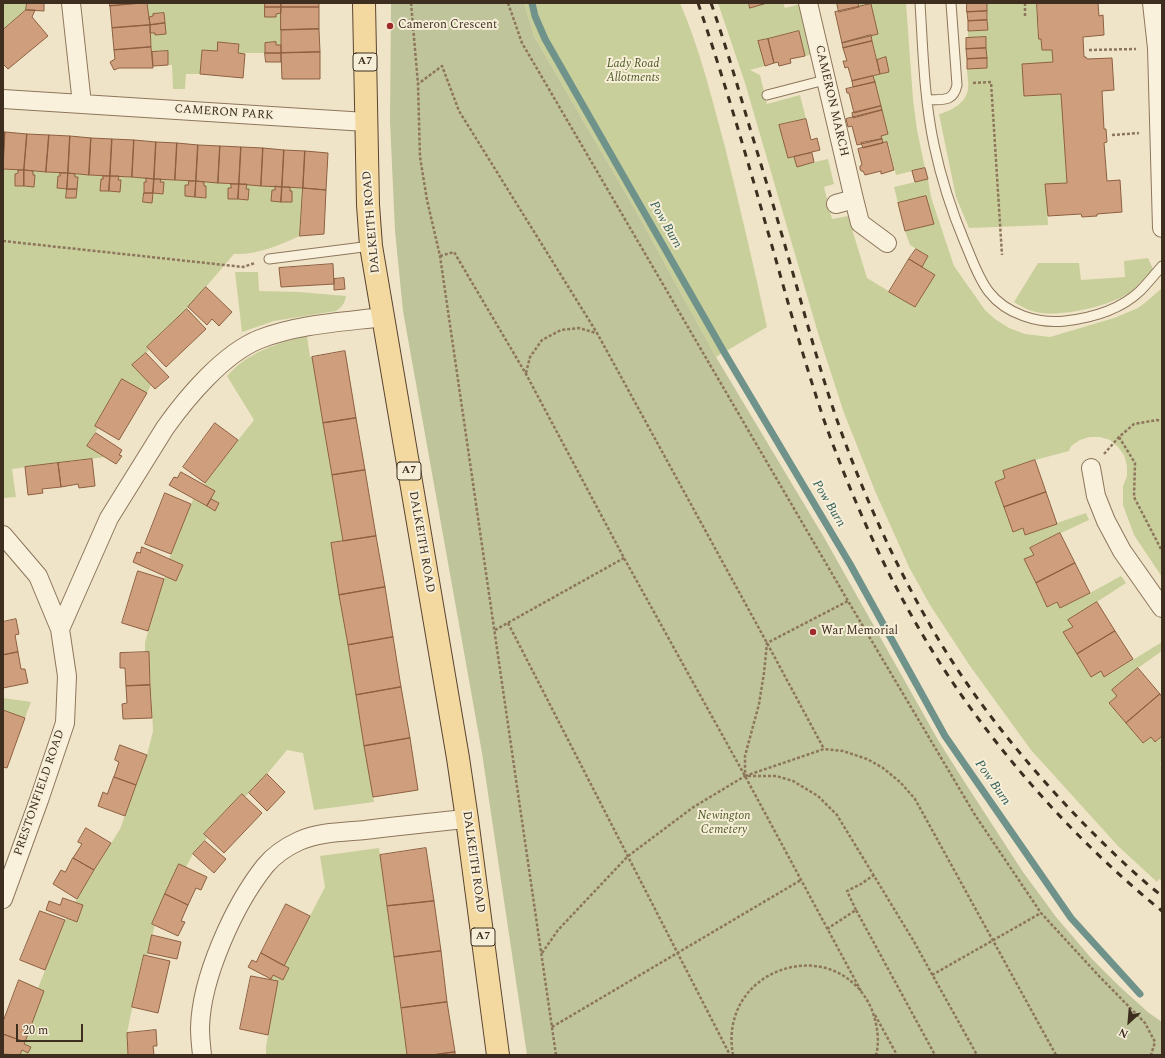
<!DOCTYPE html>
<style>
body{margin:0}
#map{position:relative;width:1165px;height:1058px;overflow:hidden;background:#f0e4c8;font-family:Spectral,serif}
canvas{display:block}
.frame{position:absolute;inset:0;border:4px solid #3d2e20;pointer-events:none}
.north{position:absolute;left:1109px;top:1002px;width:40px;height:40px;-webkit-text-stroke:3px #f7eed8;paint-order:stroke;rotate:206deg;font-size:11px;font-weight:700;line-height:16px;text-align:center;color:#3d2e20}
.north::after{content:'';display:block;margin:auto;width:14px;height:18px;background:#3d2e20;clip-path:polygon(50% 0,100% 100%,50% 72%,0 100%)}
.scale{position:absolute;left:16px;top:1024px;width:67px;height:18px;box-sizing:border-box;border:2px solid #3d2e20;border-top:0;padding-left:5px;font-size:12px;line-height:14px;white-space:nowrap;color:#3d2e20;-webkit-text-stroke:3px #f7eed8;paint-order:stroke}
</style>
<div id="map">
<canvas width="1165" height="1058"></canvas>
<div class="frame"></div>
<div class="north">N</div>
<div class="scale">20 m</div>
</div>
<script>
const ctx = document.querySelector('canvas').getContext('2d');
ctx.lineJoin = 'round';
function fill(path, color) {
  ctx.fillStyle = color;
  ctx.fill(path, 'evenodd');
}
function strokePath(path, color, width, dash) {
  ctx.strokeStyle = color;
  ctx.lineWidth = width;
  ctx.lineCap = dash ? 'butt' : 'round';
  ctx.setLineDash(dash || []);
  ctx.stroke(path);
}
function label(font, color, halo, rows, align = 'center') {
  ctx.font = font + ' Spectral,serif';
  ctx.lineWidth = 4;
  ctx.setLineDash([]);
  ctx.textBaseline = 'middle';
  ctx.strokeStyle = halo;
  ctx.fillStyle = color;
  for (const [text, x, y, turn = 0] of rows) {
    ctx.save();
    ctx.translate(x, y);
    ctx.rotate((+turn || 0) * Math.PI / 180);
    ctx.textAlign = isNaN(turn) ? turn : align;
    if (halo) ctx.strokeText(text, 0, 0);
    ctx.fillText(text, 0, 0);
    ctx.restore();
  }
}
fill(new Path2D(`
 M3,3H27L26,10L3,30Z
 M147,3H265V17H276V14L281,13V45H276V43H265V53H238L239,43L218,42L217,51L202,50L200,74H186L185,89H173L172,65H168V51L152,52L150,33H155V35L166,33L164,13L153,14V16L149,17Z
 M524,3H680C700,49 712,99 725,147C740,207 754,267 767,327L716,357L640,218L534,36Z
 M718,3H749L750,7L767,3H783L785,8L800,4L813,54L805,56L799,31L759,41L765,66L750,70L760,75L767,104L800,95L806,119L780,125L788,158L794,157L797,166L828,159L834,184L824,187L832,219L848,216L867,278L915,307L935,275L922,267L928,256L910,245L905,231L933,223L926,196L898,203L894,187L928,179L931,197L954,266L985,310L995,319L1009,328L1025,334L1050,337L1114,318L1138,308L1146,302L1162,288V577L1134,535L1123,505V486L1127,476V466L1124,455L1118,447L1110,440L1100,437H1090L1080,440L1071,446L1069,451L1035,460L1003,471L1005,478L995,482L1013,532L1023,528L1025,534L1086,513L1089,520L1031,547L1034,555L1024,559L1047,607L1057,602L1060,608L1090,593L1121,576L1126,583L1069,620L1073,627L1063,632L1091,677L1101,671L1105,677L1162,642V651L1138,668L1117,696L1109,703L1143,743L1151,737L1156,742L1162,736V762L1160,764L1162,766V881L1159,879L1157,882L1118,846L1031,750L970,666L930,605L909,567L875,491L844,413L818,333L745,83Z
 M858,3H906L913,99L917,130L925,168L896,175L888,142L883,143L881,136V106L873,76L889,71L886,58L877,60L871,35Z
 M987,3H1037L1039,39H1041L1042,50H1052L1053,62L1022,64L1024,96L1061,94L1067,183L1046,185L1048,225L969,228L956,197L939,114C951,111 966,103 968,89C969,83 967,76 967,69L987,68L986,38H968V31L988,30Z
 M3,169L18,170V173L15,174V186L34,187L35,175H33V171L60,173L57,188L67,189V198H76L78,177H75V174L103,176V179H101L100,190L120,192L121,180H118L119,176L146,178V182H144L143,202L152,203L153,193L163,194L164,182H160L161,179L189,181L188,185H185V196L205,198L206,186H204V182L231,184V188H228V198L248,200L249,189H246L247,184L275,186V190H272V201L291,202L292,191H290V187L303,188L300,236C279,245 258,255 234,254L187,309L147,347L149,350L133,365L151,385L147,393L96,426L98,428L87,446L105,457L12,469L16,497L4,498L3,497Z
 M1148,258L1153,269C1145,277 1138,286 1129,293C1109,306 1066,316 1042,313C1032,312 1023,308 1014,302L1038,263H1079L1081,280L1125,277L1124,261Z
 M235,272H258L259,291L299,292L346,296C345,303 342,307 336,311L274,321L242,332Z
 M307,336L310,357H312L343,541L331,544L374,802L314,810L303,753L287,750L267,774L245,797L242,794L204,834L208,837L193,854L186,867L179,864L152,924L155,925L147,956L143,955L127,1033L128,1055H20L22,1050L28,1053L30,1047L24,1044L44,991L38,988L66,918L77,922L83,905L75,902L120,829L147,755L153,731L149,652H145V642L165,576L176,581L183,565L169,559L193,499L214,510L219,503L211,499L204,485L238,440L254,420L227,376C248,352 277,343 307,336Z
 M3,698L31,702L25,718L3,710Z
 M379,848L407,1055H266V1046L278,982L271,980L273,975L283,980L289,968L284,966L325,887L320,856Z`), '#c9cf9b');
fill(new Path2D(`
 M391,3H524L534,36L640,218L716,357L825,539L938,740L962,778L1023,872L1056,917L1092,959L1119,986L1149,1013L1162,1022V1055H527L482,753L403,311L395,231L390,121Z`), '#bfc49a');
strokePath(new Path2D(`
 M532,3L535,16L545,39L724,352L850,564L945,736L1071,918L1140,994`), '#6f938a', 7);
const building = new Path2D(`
 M27,3H44V11L26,10Z
 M110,3H141L110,6Z
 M147,3L150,25L112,28L110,6Z
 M265,3H281V7H265Z
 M281,3H319V7H281Z
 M749,3H767L750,8Z
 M837,3H858L859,7L839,12Z
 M967,3H987V11L967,12Z
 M1037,3H1098L1099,16L1103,15L1104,35L1083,37L1084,57H1086L1087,59L1112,58L1114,90L1102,91L1104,129H1106L1107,142L1104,143L1107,181L1120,180L1122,212L1097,214V216L1082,217L1081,214L1048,216L1045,184L1067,183L1061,94L1024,96L1022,64L1053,62L1052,50H1042L1041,39H1039Z
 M871,4L878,34L842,43L835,12Z
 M265,7H281V13L276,14V17H265Z
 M281,7H319V29L281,30Z
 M26,10H35L32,17L48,36L8,69L3,64V30Z
 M987,11V20L968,21L967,12Z
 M164,13L165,23L150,25L149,17L153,16V14Z
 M987,20L988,30L968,31V21Z
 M165,23L166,34L155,35V33H150V25Z
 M150,25L151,47L114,50L112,28Z
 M319,29L320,52L281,53V30Z
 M799,31L805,56L790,59L791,63L779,66L778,62L774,63L768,39Z
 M871,35L872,41L843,48L842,43Z
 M986,37V48L966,49V38Z
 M768,39L774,63L765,66L758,41Z
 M872,41L880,74L852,81L848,67L845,68L843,61H847L843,48Z
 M218,42L239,44L238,53L245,54L243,78L200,74L202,50L217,51Z
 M276,42V45H281V53H265V43Z
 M151,47L153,68H119L114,70L110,62L115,59L114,50Z
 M986,48L987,58L967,59L966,49Z
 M168,51V65L153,66L152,52Z
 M320,52V79H282L281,53Z
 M265,53H281V62H266Z
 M886,57L889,72L880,74L877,60Z
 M987,58V68L967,69V59Z
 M873,76L875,82L853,87L852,81Z
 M875,82L881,106L854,113L849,93H847L846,89Z
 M881,106L882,110L853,118L852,113Z
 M882,110L888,134L881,136L882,139L857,145L852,126L848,127L846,119Z
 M806,119L811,140L817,138L820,150L788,158L779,125Z
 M3,132H5L3,169Z
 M5,132L27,134L24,170L3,169Z
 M27,134L49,135L46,172L24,170Z
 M49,135L70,136L68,173L46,172Z
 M70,136L91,138L89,175L68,173Z
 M91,138L112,139L110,176L89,175Z
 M112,139L134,140L132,177L110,176Z
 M882,139L883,143L863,148L861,143Z
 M134,140L156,142L154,179L132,177Z
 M156,142L177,143L175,180L154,179Z
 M887,142L894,170L881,174V171L865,175L863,171H861L860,169V166L862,165L858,149Z
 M177,143L198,145L196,181L175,180Z
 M198,145L220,146L218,183L196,181Z
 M220,146L241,147L239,184L218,183Z
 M241,147L263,148L261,186L239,184Z
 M263,148L284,150L282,187L261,186Z
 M284,150L305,151L303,188L282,187Z
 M305,151L328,153L326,190L303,188Z
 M812,153L814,162L797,167L794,157Z
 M925,168L928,179L915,182L912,171Z
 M18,170H24V186H15V174L18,173Z
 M24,170L33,171V175H35L34,187L24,186Z
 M60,173H68L67,189L57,188L58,176H60Z
 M68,173L75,174V177H78L77,189H67Z
 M103,176H110L109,191H100L101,179H103Z
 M110,176H119L118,180H121L120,192L109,191Z
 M146,178L154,179L153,193H144V182H146Z
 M154,179H161L160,182H164L163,194L153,193Z
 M189,181H196L195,197L185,196V185H188Z
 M196,181L204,182V186H206V198L195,197Z
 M231,184H239L238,199H228V188H231Z
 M239,184H247L246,189H249L248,200L238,199Z
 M275,186L282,187L281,202L271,201L272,190H275Z
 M282,187H290V191H292V202H281Z
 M303,188L326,190L324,234L300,236Z
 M67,189H77L76,198H66Z
 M144,193H153L152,203L143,202Z
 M926,196L934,224L905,231L898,203Z
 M916,249L928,256L922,267L909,259Z
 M909,259L935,275L915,307L889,292Z
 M333,264L334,284L281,287L279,268Z
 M344,278L345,289L334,290V279Z
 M206,287L232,312L219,326L212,319L207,325L188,307Z
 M187,309L206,329L166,367L147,347Z
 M345,351L356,418L323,423L312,357Z
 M146,353L169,377L155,389L132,365Z
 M122,379L147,393L119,440L95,426Z
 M356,418L365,470L332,475L323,423Z
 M215,423L238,440L205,483L183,467Z
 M96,433L122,450L119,455L122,456L116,464L87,446Z
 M92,459L95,486L79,488L78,484L61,487L58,463Z
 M1035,460L1046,492L1004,507L995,482L1005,478L1003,471Z
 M58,463L61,487L42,489L43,493L28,495L25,467Z
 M365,470L376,536L343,541L332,475Z
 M181,472L215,491L207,506L169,485L174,477L177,478Z
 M1046,492L1057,524L1025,535L1023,528L1013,532L1004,507Z
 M165,493L191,504L171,554L145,544Z
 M211,499L219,503L215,511L207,506Z
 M1060,533L1075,563L1036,583L1024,559L1034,555L1030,548Z
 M376,536L385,587L339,595L331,543Z
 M142,547L183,565L176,581L133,562L137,552L140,553Z
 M1075,563L1090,593L1060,608L1057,602L1047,607L1036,583Z
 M138,571L164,579L148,631L122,623Z
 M385,587L393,637L348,645L339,595Z
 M1097,602L1115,631L1077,654L1063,632L1073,627L1068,620Z
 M16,619L19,634L15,635L18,652L3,655V622Z
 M1115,631L1133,659L1104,677L1101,671L1091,677L1077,654Z
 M393,637L401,687L356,695L348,645Z
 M18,652L21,669H25L28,683L3,688V655Z
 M149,652L150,685L126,686L125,668H120V653Z
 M1138,668L1160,694L1126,723L1109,703L1117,696L1112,690Z
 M150,685L152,718L123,719L122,704L127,703L126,686Z
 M401,687L410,738L364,746L356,695Z
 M1160,694L1162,697V736L1155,742L1151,737L1143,743L1126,723Z
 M3,710L25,718L7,768L3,767Z
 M410,738L418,790L373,797L364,746Z
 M120,745L147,755L136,785L114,777L119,762L115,760Z
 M267,774L285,792L267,811L249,793Z
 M114,777L136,785L125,816L98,806L103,792L107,794Z
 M242,794L262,813L224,853L204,834Z
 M86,828L111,843L94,870L73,858L82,844L78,842Z
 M205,841L226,859L214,873L193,854Z
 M426,848L434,901L387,906L380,855Z
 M73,858L94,870L77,899L53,884L61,870L65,872Z
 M179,864L207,877L201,890L196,888L188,905L165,894Z
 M165,894L188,905L181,921L185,922L178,936L152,924Z
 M63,898L83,905L77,922L46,910L49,901L60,905Z
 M434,901L441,951L394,957L387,906Z
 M286,904L310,916L284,966L261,953Z
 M40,911L65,920L45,970L20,960Z
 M152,935L181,942L177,959L148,953Z
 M441,951L447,1002L401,1008L394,957Z
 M261,953L289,968L283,980L273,975L271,979L248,967L252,960L256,962Z
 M144,955L170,961L158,1013L132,1007Z
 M251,976L278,981L268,1035L240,1029Z
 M19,980L44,991L25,1042L3,1034V1022Z
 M447,1002L455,1052L432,1055H407L401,1008Z
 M156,1030L157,1046H153L154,1055H128L127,1033Z
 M3,1034L25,1042L24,1044L31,1047L28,1053L22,1050L20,1055L3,1054Z
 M455,1052V1055H432Z`);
fill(building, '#cf9f7d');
strokePath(building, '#8d5f41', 1);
const service = new Path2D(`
 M920,3C923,50 924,98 934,145C941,178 952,212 965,243C972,259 978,278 989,292C1006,314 1038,324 1065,321C1091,318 1120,310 1140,291C1148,283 1155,274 1162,266
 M767,95L825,80
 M927,100C942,99 953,103 957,85L951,3
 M269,259L371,246`);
const minor = new Path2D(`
 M71,3L82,104
 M808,3L854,199L860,223L887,243
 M1152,3L1157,48L1162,228
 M3,99L366,122
 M836,204L854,199
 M1091,468L1096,496L1106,521L1122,551L1162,608
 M3,535L38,576L60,629L67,676L65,723L39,800L3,899
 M60,629L109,518L165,428C187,397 224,353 260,339C299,324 342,322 383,317
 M202,1055C201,1046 200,1037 200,1028C201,978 234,905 265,866C274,855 286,847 299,841C319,832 343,832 365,830C399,826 433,822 467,819`);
const primary = new Path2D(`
 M364,3L368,205L371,246L458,758L467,819L498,1055`);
strokePath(service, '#8d765c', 11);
strokePath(minor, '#8d765c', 20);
strokePath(primary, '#5b4430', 24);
strokePath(new Path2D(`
 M411,3L418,84
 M508,3L522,43L848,601L975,815L1041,913L1098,975L1145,1023L1155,1042L1151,1055
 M1025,3V17
 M1089,50L1136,49
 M973,83L991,82L1002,255
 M1112,135L1139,133
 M3,241L243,267L255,263
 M440,256L454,252L526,374L624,558L745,776L861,991
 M526,373L530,357L542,340L561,330L579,328L596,333
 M1119,437L1135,463L1134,497L1162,551
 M1104,454L1119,437L1134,424L1157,420L1162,421
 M508,623L730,1055
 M495,630L624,558
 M745,776L824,749L843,751L867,759L883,768L900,782L915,799L1056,1055
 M748,776H776L793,781L818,796L837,815L913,940L977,1055
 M856,910L847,891L861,884L874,875
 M827,929L856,910L935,1055
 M542,953L558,930L628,856L692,808L745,776V756L759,704L764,673L767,643L848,601
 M932,975L1041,913
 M875,1015L897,1055
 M552,1027L801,880
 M556,1055L440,256L427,200L420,157L418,84L442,66L459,111L597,333L767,643L824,749
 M733,1055C717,966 838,930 872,1010C877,1024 880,1041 876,1055`), '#8d765c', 2.5, [3, 2]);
strokePath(service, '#faf1dc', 9);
strokePath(minor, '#faf1dc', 18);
strokePath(primary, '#f3d9a0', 22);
strokePath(new Path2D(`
 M698,3C726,85 750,169 774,253C790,310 806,367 825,423C851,495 882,566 921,632C981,735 1069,836 1162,911
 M711,3C725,43 737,84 749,125C763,171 777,217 790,263C805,315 819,368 837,420C864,497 898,572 940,642C980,708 1030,768 1083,823C1108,848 1134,874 1162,896`), '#3d2e20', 3, [7, 7]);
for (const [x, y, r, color] of [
 [390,26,4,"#9e2a2b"],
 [813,632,4,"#9e2a2b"]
]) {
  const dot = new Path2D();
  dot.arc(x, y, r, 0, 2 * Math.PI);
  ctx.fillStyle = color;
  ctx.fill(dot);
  strokePath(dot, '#f7eed8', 1.5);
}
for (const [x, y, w] of [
 [365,62,24],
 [409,471,24],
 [483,937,24]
]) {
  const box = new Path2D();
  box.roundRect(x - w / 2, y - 9, w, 18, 3);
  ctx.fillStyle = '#f7eed8';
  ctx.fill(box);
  strokePath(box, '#3d2e20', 1);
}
label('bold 11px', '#3d2e20', null, [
 ["A7",365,62],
 ["A7",409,471],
 ["A7",483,937]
]);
label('12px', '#3d2e20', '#f7eed8', [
 ["Cameron Crescent",398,26],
 ["War Memorial",821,632]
], 'left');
label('italic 12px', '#4d5a26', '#f7eed8', [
 ["Lady Road",633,65],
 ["Allotments",633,79],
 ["Newington",724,817],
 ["Cemetery",724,831]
]);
label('12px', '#3d2e20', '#f7eed8', [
 ["CAMERON MARCH",831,101,77],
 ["CAMERON PARK",224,113,4],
 ["DALKEITH ROAD",372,222,-95],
 ["DALKEITH ROAD",421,542,80],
 ["PRESTONFIELD ROAD",40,793,-71],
 ["DALKEITH ROAD",473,862,82]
]);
label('italic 13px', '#2f5d5a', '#f7eed8', [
 ["Pow Burn",665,225,60],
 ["Pow Burn",828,504,59],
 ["Pow Burn",992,783,55]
]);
</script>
